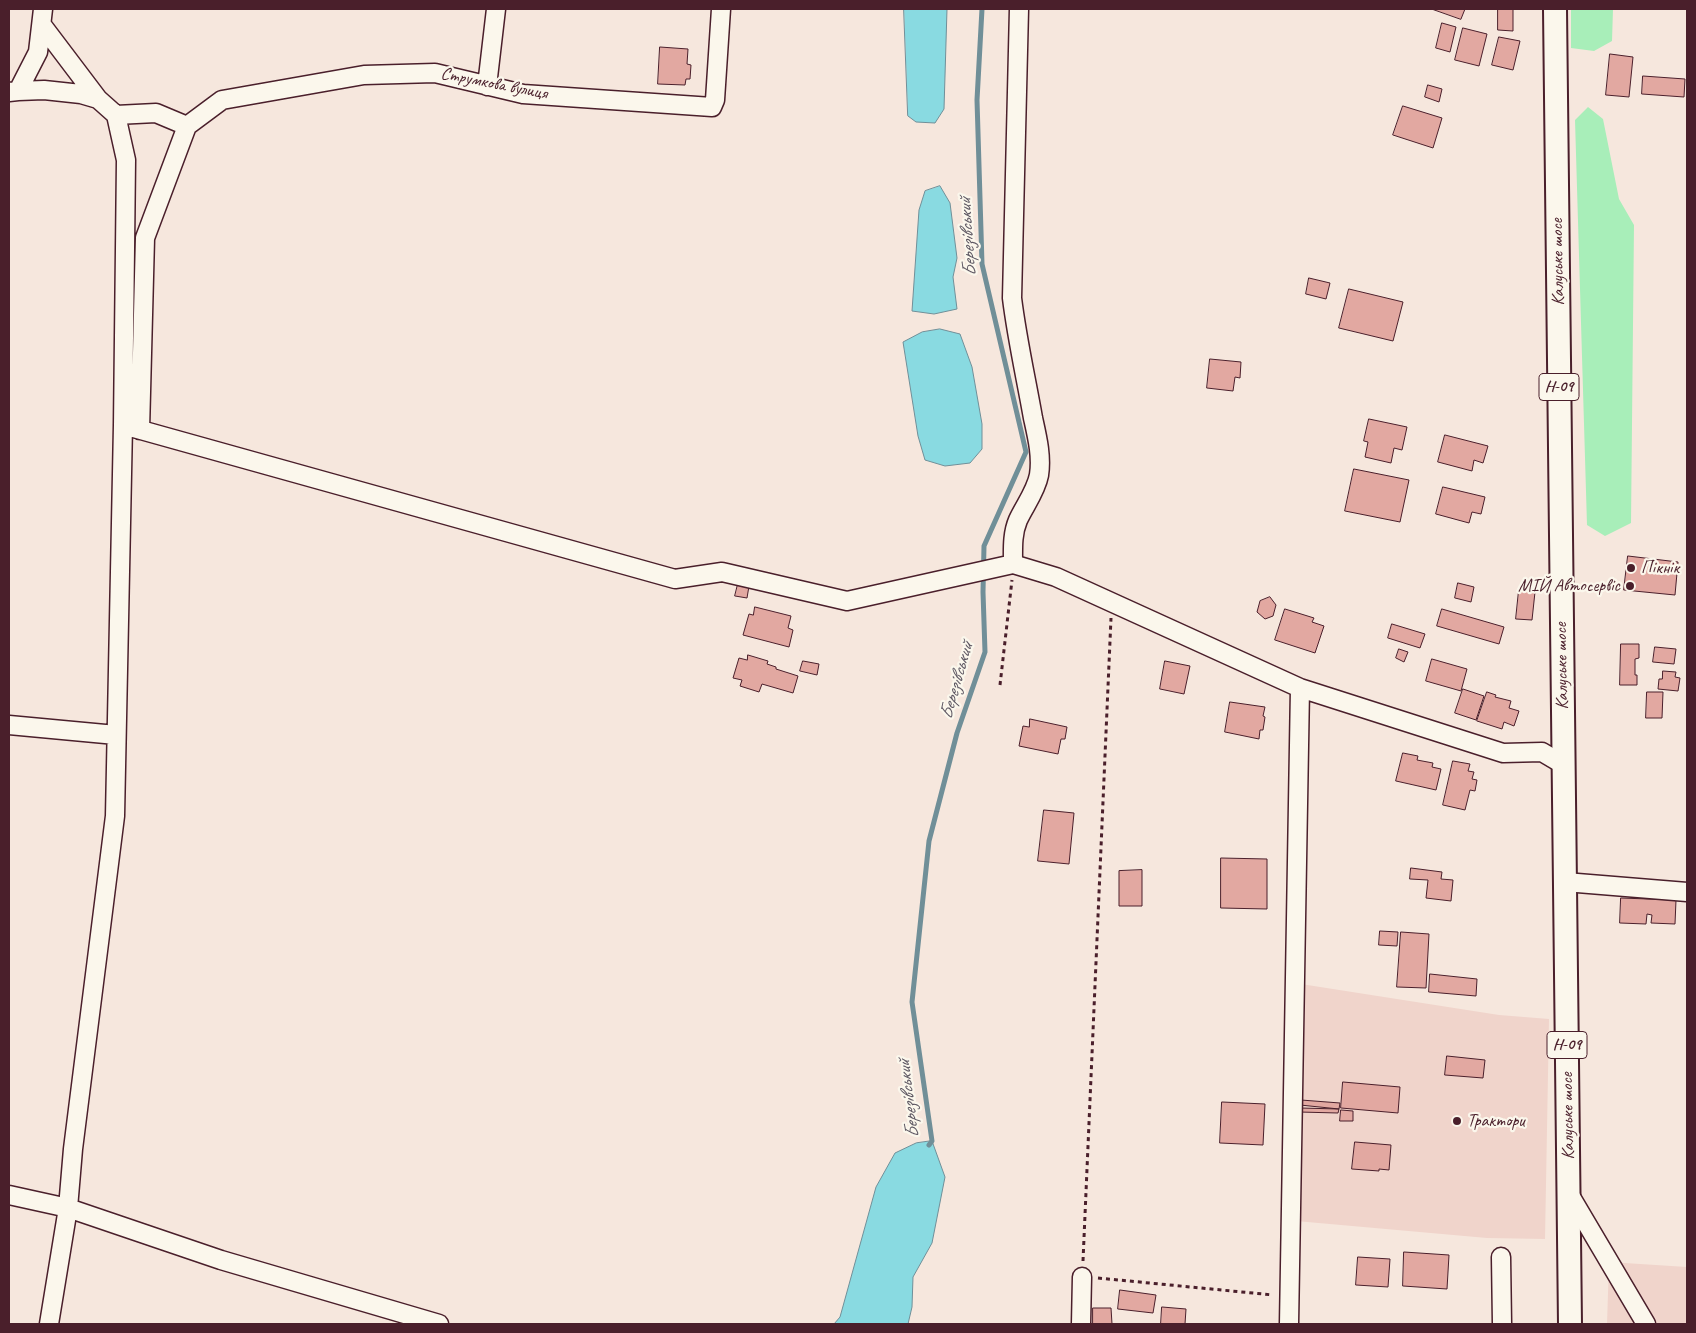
<!DOCTYPE html>
<meta charset="utf-8">
<style>
body{margin:0}
#map{position:relative;width:1696px;height:1333px;overflow:hidden;background:#f6e7dd;font-family:Caveat,sans-serif}
canvas{display:block}
.frame{position:absolute;inset:0;border:10px solid #4a1f2b;pointer-events:none}
</style>
<div id="map">
<canvas width="1696" height="1333"></canvas>
<div class="frame"></div>
</div>
<script>
const ctx = document.querySelector('canvas').getContext('2d');
ctx.lineJoin = 'round';
function fill(path, color) {
  ctx.fillStyle = color;
  ctx.fill(path, 'evenodd');
}
function strokePath(path, color, width, dash) {
  ctx.strokeStyle = color;
  ctx.lineWidth = width;
  ctx.lineCap = dash ? 'butt' : 'round';
  ctx.setLineDash(dash || []);
  ctx.stroke(path);
}
function label(font, color, halo, rows, align = 'center') {
  ctx.font = font + ' Caveat,sans-serif';
  ctx.lineWidth = 4.5;
  ctx.setLineDash([]);
  ctx.textBaseline = 'middle';
  ctx.strokeStyle = halo;
  ctx.fillStyle = color;
  for (const [text, x, y, turn = 0] of rows) {
    ctx.save();
    ctx.translate(x, y);
    ctx.rotate((+turn || 0) * Math.PI / 180);
    ctx.textAlign = isNaN(turn) ? turn : align;
    if (halo) ctx.strokeText(text, 0, 0);
    ctx.fillText(text, 0, 0);
    ctx.restore();
  }
}
fill(new Path2D(`
 M1301,984L1499,1015L1549,1019L1545,1239L1487,1238L1296,1221Z
 M1609,1262L1687,1267V1324H1607Z`), '#f0d4cb');
fill(new Path2D(`
 M1571,9H1613L1612,41L1594,51L1571,48Z
 M1588,107L1603,119L1619,199L1634,225L1631,523L1605,536L1587,525L1575,120Z`), '#a8eeb9');
const water = new Path2D(`
 M904,9H947L944,109L935,123L916,122L908,116Z
 M940,186L950,203L957,258L953,277L957,309L934,314L912,311L919,210L925,191Z
 M940,329L960,334L972,367L982,424V449L970,463L945,466L925,460L918,436L903,342L922,332Z
 M932,1141L945,1177L932,1243L913,1277L912,1307L908,1324H834L840,1317L876,1187L895,1153L916,1143Z`);
fill(water, '#89dae1');
strokePath(water, '#708f98', 1);
strokePath(new Path2D(`
 M929,1145L932,1141L912,1002L929,841L957,733L985,652L983,592L984,546L1026,452L982,264L977,100L982,9`), '#708f98', 5);
const building = new Path2D(`
 M1432,9H1465L1461,19Z
 M1498,9H1513V31L1498,30Z
 M1442,23L1456,27L1450,52L1436,48Z
 M1463,28L1487,34L1479,66L1455,60Z
 M1499,37L1520,41L1513,70L1492,65Z
 M660,47L688,49L687,64L691,65L690,79H686L685,85L658,84Z
 M1610,54L1633,57L1629,97L1606,95Z
 M1643,76L1685,79L1684,97L1642,94Z
 M1428,85L1442,89L1439,102L1425,97Z
 M1403,106L1442,118L1433,148L1393,135Z
 M1309,278L1330,283L1326,299L1306,294Z
 M1349,289L1403,302L1393,341L1339,328Z
 M1210,359L1241,362L1240,378L1235,377L1233,391L1207,388Z
 M1369,419L1407,427L1402,450L1394,448L1391,463L1365,457L1368,442L1364,441Z
 M1445,435L1488,446L1483,463L1474,460L1472,471L1438,462Z
 M1354,469L1409,480L1400,522L1345,511Z
 M1443,487L1485,497L1481,514L1472,512L1469,523L1436,514Z
 M1628,556L1678,562L1675,595L1624,590Z
 M1458,583L1474,587L1471,602L1455,598Z
 M738,584L749,586L747,598L735,596Z
 M1519,590L1535,592L1532,620L1516,619Z
 M1270,597L1276,605L1273,616L1265,619L1257,612L1260,601Z
 M755,607L791,616L788,628L793,630L789,647L743,635L749,614L753,615Z
 M1285,609L1314,618L1312,622L1324,626L1315,653L1275,640Z
 M1442,609L1504,627L1499,644L1437,626Z
 M1392,624L1425,634L1420,648L1388,638Z
 M1621,644H1639V658L1635,659V675H1637V685H1620Z
 M1655,647L1676,649L1674,664L1653,662Z
 M1399,649L1408,652L1404,662L1396,658Z
 M748,655L768,661L767,664L776,667V669L798,676L793,693L762,684L759,692L740,686L742,680L733,678L739,658L747,660Z
 M1432,659L1467,669L1461,691L1426,681Z
 M803,661L819,664L817,675L800,671Z
 M1165,661L1190,666L1184,694L1160,689Z
 M1663,671L1676,672L1675,677L1680,678L1678,691L1658,689L1659,679H1662Z
 M1463,689L1484,696L1476,720L1455,713Z
 M1487,692L1496,695L1495,697L1511,701L1509,708L1519,711L1514,726L1504,722L1502,729L1477,721Z
 M1647,692H1663L1662,718H1646Z
 M1230,702L1265,707L1263,716L1265,717L1263,730H1260L1259,739L1225,732Z
 M1030,719L1067,727L1065,739H1061L1058,754L1019,746L1023,726L1029,727Z
 M1403,753L1418,756L1417,760L1433,763L1432,767L1441,769L1436,790L1396,781Z
 M1453,761L1470,764L1468,771L1474,772L1472,779L1477,780L1475,791L1470,790L1465,810L1443,805Z
 M1044,810L1074,813L1069,864L1038,861Z
 M1221,858L1267,859V909L1221,908Z
 M1411,868L1442,872L1441,879L1453,880L1451,901L1426,898L1428,880L1410,879Z
 M1142,870V906H1119V871Z
 M1621,898L1676,900L1675,924L1651,923L1652,915L1647,914L1646,924L1620,923Z
 M1380,931L1398,932L1397,946L1379,945Z
 M1401,932L1429,934L1426,988L1397,987Z
 M1430,974L1477,979L1476,996L1429,992Z
 M1447,1056L1485,1060L1483,1078L1445,1075Z
 M1343,1082L1400,1087L1398,1113L1341,1108Z
 M1301,1100L1340,1103L1339,1109L1300,1105Z
 M1222,1102L1265,1104L1263,1145L1220,1143Z
 M1300,1108L1339,1109L1338,1113L1299,1112Z
 M1341,1110L1353,1111V1121H1340Z
 M1355,1142L1391,1145L1389,1170L1379,1169V1171L1352,1169Z
 M1404,1252L1449,1255L1447,1289L1403,1286Z
 M1358,1257L1390,1259L1388,1287L1356,1285Z
 M1120,1290L1156,1295L1153,1313L1118,1309Z
 M1162,1307L1186,1309L1185,1324H1161Z
 M1093,1308H1111L1112,1324H1093Z`);
fill(building, '#e2a8a1');
strokePath(building, '#4a1f2b', 1);
const minor = new Path2D(`
 M42,25L98,99
 M487,86L496,9
 M18,91L44,90L81,94L98,99L116,115L126,160L123,425L115,816L73,1149L68,1208L49,1324
 M9,92L18,91L38,52L43,9
 M116,115L156,113L187,126L145,238L140,430
 M187,126L222,100L364,75L435,73L523,94L712,107L715,100L721,9
 M123,425L675,579L722,572L847,601L1013,564L1056,577L1300,688L1503,753L1542,752L1564,765
 M1013,564C1013,549 1012,534 1018,520C1025,505 1036,491 1039,475C1042,456 1037,436 1033,418C1026,378 1017,339 1012,298L1019,9
 M9,725L116,735
 M1565,882L1687,892
 M1568,1192L1646,1324
 M9,1195L68,1208L221,1260L439,1324
 M1501,1257L1502,1324
 M1081,1324L1082,1277
 M1289,1324L1300,688`);
const major = new Path2D(`
 M1555,9L1570,1324`);
strokePath(minor, '#4a1f2b', 21);
strokePath(major, '#4a1f2b', 26);
strokePath(new Path2D(`
 M1000,685L1012,580
 M1083,1261L1111,618
 M1098,1278L1273,1295`), '#4a1f2b', 3, [4, 4]);
strokePath(minor, '#fbf7ec', 18);
strokePath(major, '#fbf7ec', 22);
for (const [x, y, r, color] of [
 [1631,568,5,"#4a1f2b"],
 [1630,586,5,"#4a1f2b"],
 [1457,1121,5,"#4a1f2b"]
]) {
  const dot = new Path2D();
  dot.arc(x, y, r, 0, 2 * Math.PI);
  ctx.fillStyle = color;
  ctx.fill(dot);
  strokePath(dot, '#fbf7ec', 2);
}
for (const [x, y, w] of [
 [1559,387,40],
 [1567,1045,40]
]) {
  const box = new Path2D();
  box.roundRect(x - w / 2, y - 13.5, w, 27, 4);
  ctx.fillStyle = '#fbf7ec';
  ctx.fill(box);
  strokePath(box, '#4a1f2b', 1);
}
label('bold 16px', '#4a1f2b', null, [
 ["Н-09",1559,387],
 ["Н-09",1567,1045]
]);
label('18px', '#4a1f2b', '#fbf7ec', [
 ["Струмкова вулиця",494,84,11],
 ["Калуське шосе",1558,262,-91],
 ["Калуське шосе",1562,666,-91],
 ["Калуське шосе",1568,1116,-91]
]);
label('18px', '#4a1f2b', '#fbf7ec', [
 ["Пікнік",1641,568],
 ["МІЙ Автосервіс",1620,586,"right"],
 ["Трактори",1467,1121]
], 'left');
label('italic 19px', '#5d5762', '#fbf7ec', [
 ["Березівський",968,237,-94],
 ["Березівський",957,681,-74],
 ["Березівський",909,1099,-97]
]);
</script>
